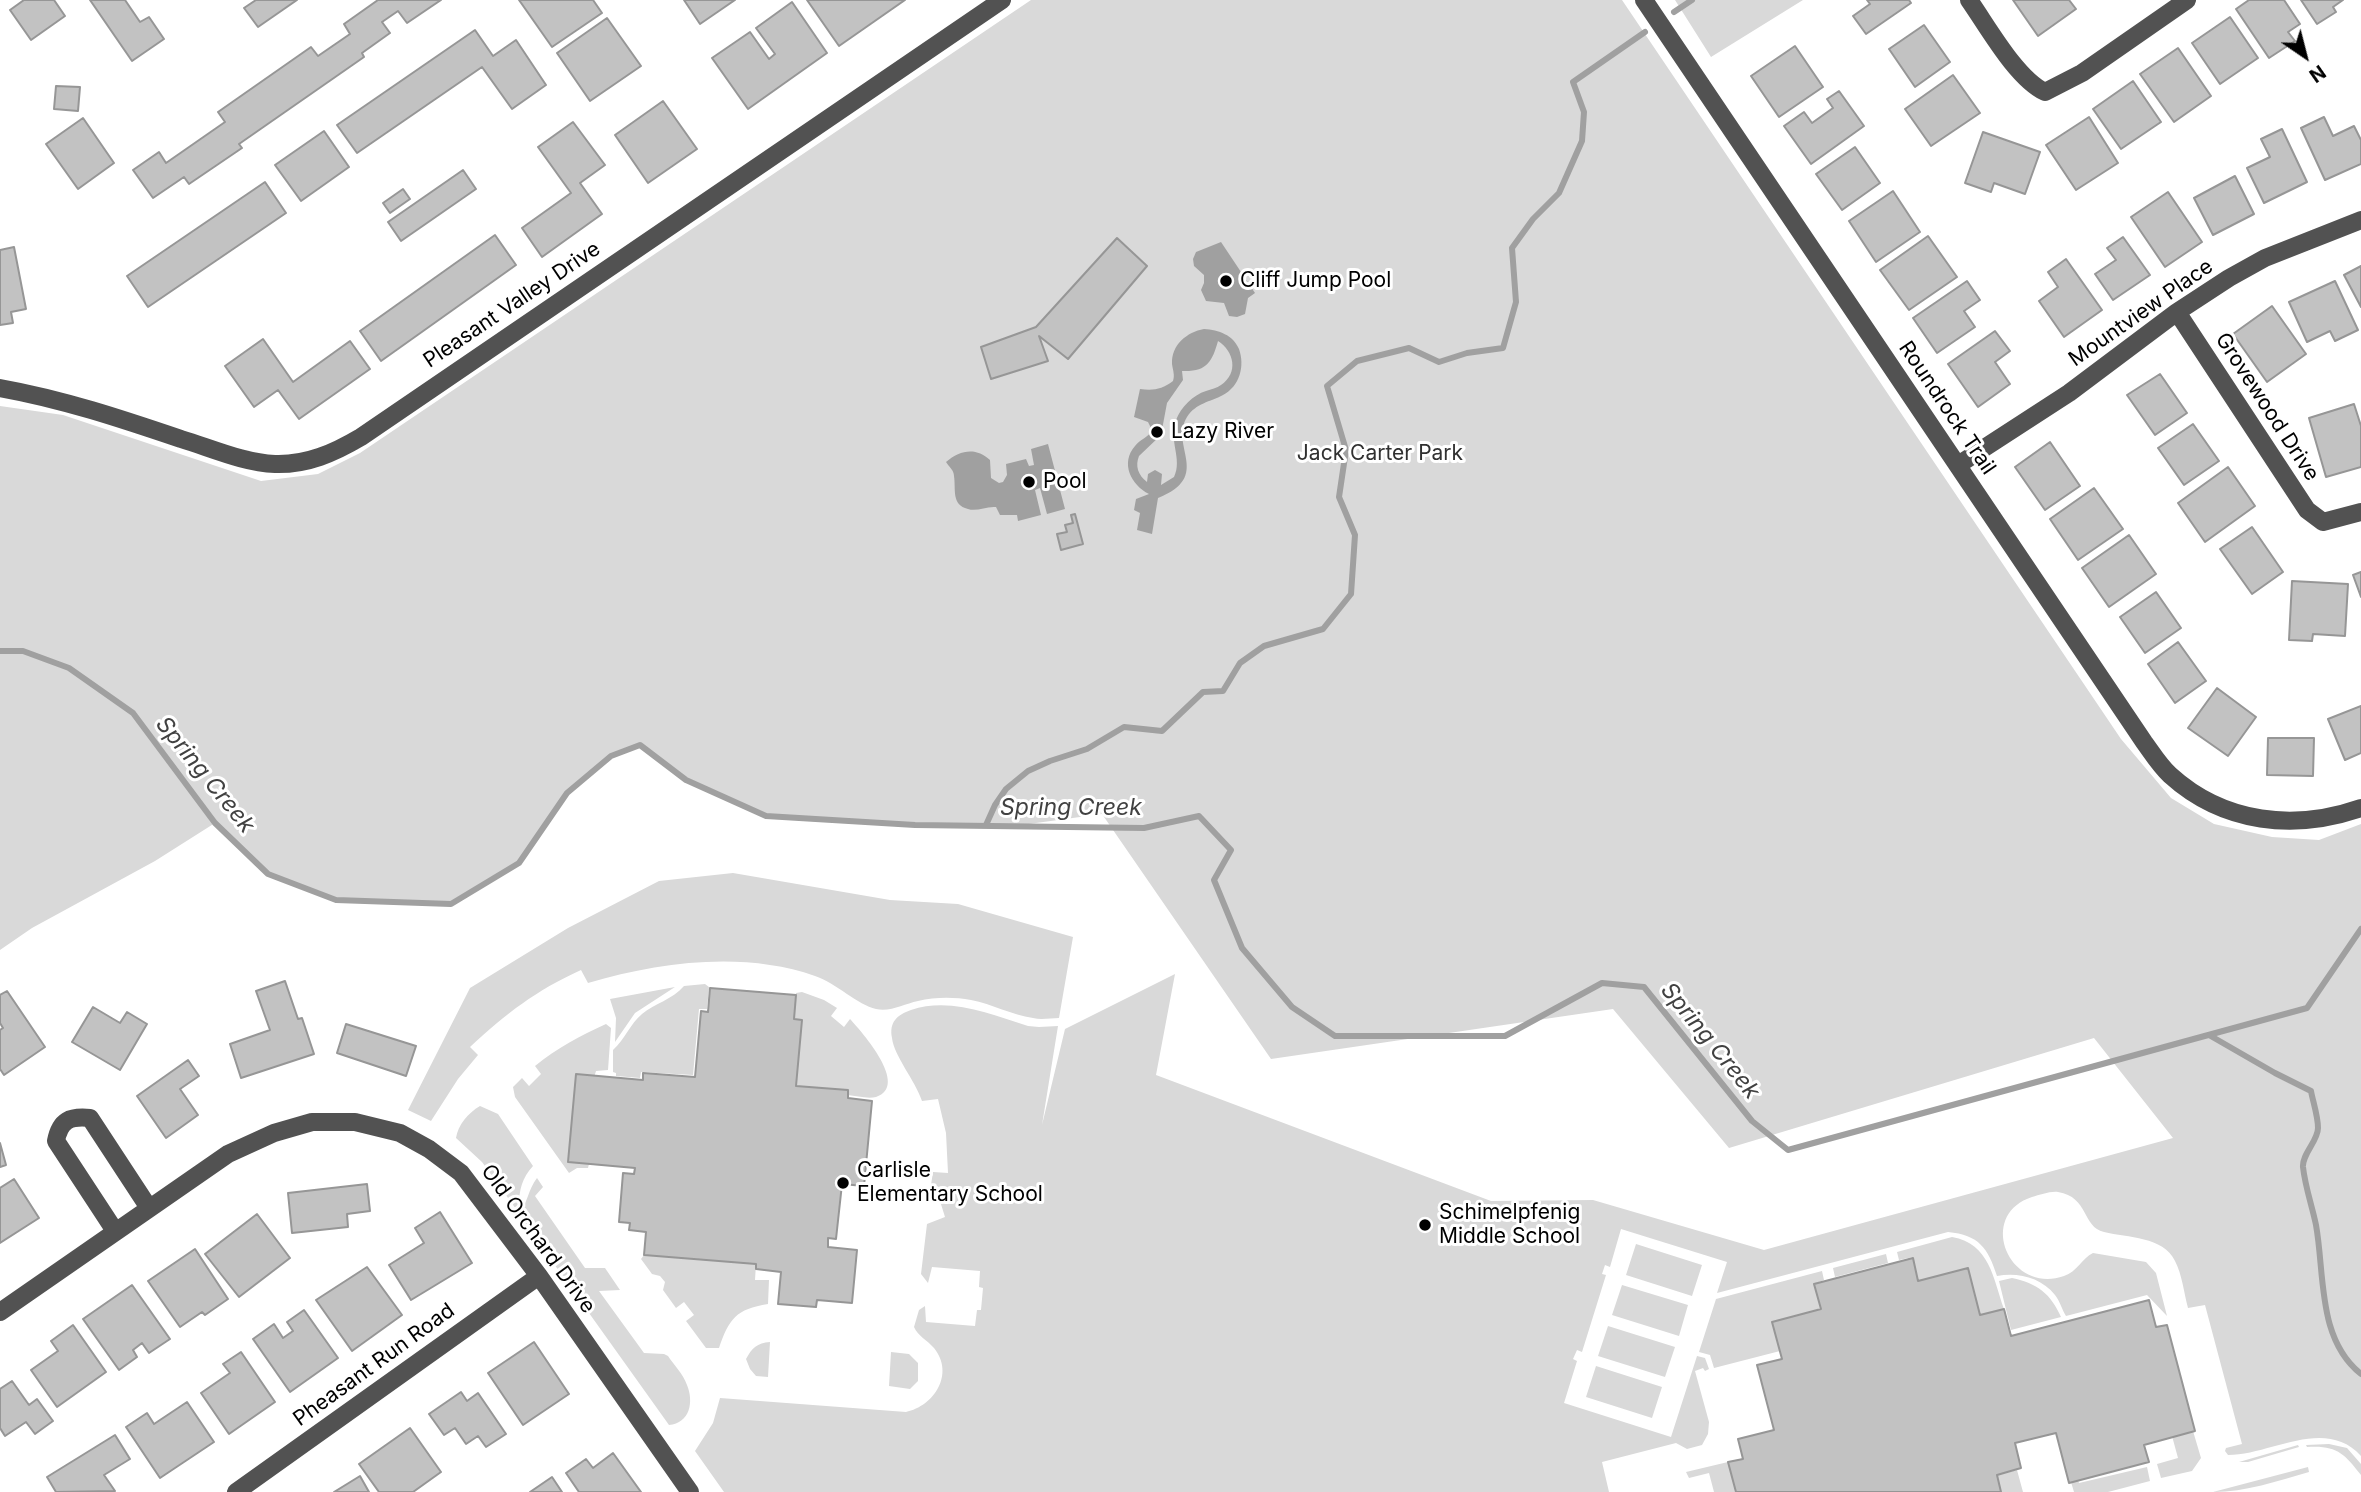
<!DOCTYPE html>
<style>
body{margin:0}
#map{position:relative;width:2361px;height:1492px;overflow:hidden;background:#fff;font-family:Inter,sans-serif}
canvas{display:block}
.north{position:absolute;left:2270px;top:21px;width:70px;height:70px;-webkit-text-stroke:5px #fff;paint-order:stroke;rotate:145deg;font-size:19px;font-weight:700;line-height:28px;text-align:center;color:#000}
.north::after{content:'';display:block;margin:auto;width:24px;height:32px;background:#000;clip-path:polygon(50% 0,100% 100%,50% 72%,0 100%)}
</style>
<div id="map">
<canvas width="2361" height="1492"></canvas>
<div class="north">N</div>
</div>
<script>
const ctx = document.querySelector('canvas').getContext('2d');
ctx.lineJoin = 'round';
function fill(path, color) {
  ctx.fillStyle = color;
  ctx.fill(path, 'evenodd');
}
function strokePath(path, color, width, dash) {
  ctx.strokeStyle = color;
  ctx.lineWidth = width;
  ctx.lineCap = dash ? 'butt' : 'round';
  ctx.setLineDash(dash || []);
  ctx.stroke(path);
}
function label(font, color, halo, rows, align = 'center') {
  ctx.font = font + ' Inter,sans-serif';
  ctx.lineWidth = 6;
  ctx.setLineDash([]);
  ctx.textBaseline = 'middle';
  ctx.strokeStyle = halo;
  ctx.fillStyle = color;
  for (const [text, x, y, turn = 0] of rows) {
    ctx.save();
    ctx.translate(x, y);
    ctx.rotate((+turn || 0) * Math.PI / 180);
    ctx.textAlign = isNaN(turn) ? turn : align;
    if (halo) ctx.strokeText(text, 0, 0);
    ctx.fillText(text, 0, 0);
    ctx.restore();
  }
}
fill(new Path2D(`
 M1031,0H1622L2121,739L2171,798L2214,824L2272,837L2319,840L2361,824V1456C2325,1416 2271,1455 2228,1455L2225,1451L2226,1448L2242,1444L2205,1305L2188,1308C2184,1293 2182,1274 2175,1261C2163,1236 2128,1238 2104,1232C2082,1227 2089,1197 2058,1192C2050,1191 2040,1195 2032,1197C1976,1215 2009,1295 2064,1276C2077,1272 2082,1258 2093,1253L2146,1262L2156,1273L2167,1316L2147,1295L2066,1316C2062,1310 2060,1301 2055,1295C2041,1277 2017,1272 1997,1276C1988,1248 1979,1235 1948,1232L1717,1293L1727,1262L1621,1229L1610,1267L1605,1265L1602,1274L1606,1275L1582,1352L1577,1350L1573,1359L1577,1361L1564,1403L1671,1437L1697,1356L1705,1358L1709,1369L1705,1371L1703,1368L1695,1371L1709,1422L1708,1434L1702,1445L1687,1449L1676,1443L1602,1462L1609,1492H724L695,1451L713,1423L720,1398L906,1412C934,1406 955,1374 934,1348C927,1340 918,1336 914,1327L919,1310L925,1306L926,1322L975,1326L977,1310H981L983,1288L979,1287L980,1271L932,1267L928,1283L921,1274L927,1224L945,1217L940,1201L929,1203V1199H933L934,1186L931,1185L933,1172L948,1173L946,1133L938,1099L922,1101C915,1080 894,1056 892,1038C889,1022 897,1015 911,1010C950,997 990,1014 1028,1026L1039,1027L1058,1026L1042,1125L1065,1029L1175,974L1156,1075L1491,1201L1593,1200L1764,1250L2173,1138L2094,1038L1729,1148L1613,1009L1271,1059L1102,814L1014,826L915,825L766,816L686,780L640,745L611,756L567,793L519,863L451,904L336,900L268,874L215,823L155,861L32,928L0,950V406L63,415L261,481L318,474L360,453Z
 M1675,0H1803L1711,57Z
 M733,873L890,900L958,904L1073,937L1059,1018C1051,1018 1041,1020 1033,1018C1012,1015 992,1004 971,1000C954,997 935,997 918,1001C904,1004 891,1012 876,1009C858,1005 836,983 815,976C743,951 660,962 588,983L581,970C535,991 507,1013 470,1047L478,1055L458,1079L431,1121L408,1110L470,988L568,928L659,881Z
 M705,984L709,987L707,1009H699L693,1075L641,1072L640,1078L616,1076V1073L613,1072V1050C625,1039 630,1024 642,1014C655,1003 672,1000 684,986Z
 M675,987L635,1013L615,1042L616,1018L610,999Z
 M802,992L824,1000L837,1008L831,1016L844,1027L850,1019C862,1032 910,1086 876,1097C868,1099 856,1096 848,1095V1090L796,1086L802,1020L794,1019L796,993Z
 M606,1024L611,1028L608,1070L596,1071L568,1162L589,1164L588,1168H577L569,1173L515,1097L513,1087L522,1078L529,1086L541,1074L535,1066C557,1048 580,1036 606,1024Z
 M480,1106L498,1114L533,1166C522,1178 519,1190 519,1206L516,1209L482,1162L456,1138C458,1125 468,1113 480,1106Z
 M537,1178L543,1187L535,1196L585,1268H605L620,1290L599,1291L644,1353L664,1354L668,1356C674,1365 683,1374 687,1385C694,1402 690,1423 669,1425L519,1215C527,1204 528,1190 537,1178Z
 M1952,1237C1990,1244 1993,1278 2004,1309L1980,1315L1968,1268L1918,1281L1913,1257L1899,1260L1897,1252Z
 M1636,1244L1702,1265L1692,1296L1626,1275Z
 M1886,1254L1888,1263L1835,1277L1833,1268Z
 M644,1255L756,1264L755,1280H769L768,1304C736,1309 729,1319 719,1348H706L686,1321L694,1315L684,1302L676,1308L663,1290L665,1282L660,1276L652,1274L641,1259Z
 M1822,1271L1824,1280L1814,1284L1821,1309L1772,1322L1780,1351L1714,1368L1710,1355L1699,1352L1716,1299Z
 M2012,1278C2037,1283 2051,1294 2061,1317L2011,1330L1999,1281Z
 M1622,1285L1688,1305L1679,1336L1612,1315Z
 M1608,1326L1675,1347L1665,1377L1598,1356Z
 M770,1342L768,1377L756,1376L750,1369L746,1359C752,1348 757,1343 770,1342Z
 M891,1352L909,1354L918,1363V1381L910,1389L889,1386Z
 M1596,1366L1662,1387L1652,1418L1586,1397Z
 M2193,1431L2201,1458L2192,1471L2161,1478L2157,1464L2178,1458L2172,1436Z
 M2329,1444L2347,1448L2361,1464V1475C2344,1453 2336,1445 2307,1447L2306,1445Z
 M2298,1445L2299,1447L2248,1462H2239Z
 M1728,1462L1736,1492H1714L1709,1473L1689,1478L1686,1472Z
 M2147,1467L2150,1481L2108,1492H2074L2071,1482L2078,1480L2079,1483Z
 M2308,1467L2309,1472C2277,1481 2246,1492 2213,1492Z
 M2017,1470L2023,1492H2001L1997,1475Z`), '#d9d9d9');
fill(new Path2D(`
 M1221,242L1255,293L1248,298L1245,314L1237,317L1229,316L1224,303L1206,301L1201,290L1204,283V275L1194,266L1193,259L1196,252Z
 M1204,329C1219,330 1233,335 1239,349C1245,366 1240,386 1223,395C1210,402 1196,403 1187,417C1169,447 1213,476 1158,498L1152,534L1137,530L1140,513L1134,510L1136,499L1149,494C1131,485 1120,463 1135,446C1140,439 1148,438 1152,430L1148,422L1134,417L1140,389C1154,391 1162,389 1173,381C1175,375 1173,371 1172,364C1171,345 1187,332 1204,329ZM1218,341C1234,351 1239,373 1221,385C1217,388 1211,389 1206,391C1193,395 1181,407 1176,420C1168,440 1183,459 1174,477L1161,485L1162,474L1155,470L1148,474L1147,482C1138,475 1135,466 1139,456L1161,435L1167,403L1183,380L1182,371C1207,372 1212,362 1218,341Z
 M1048,444L1065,509L1047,514L1040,488L1035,490L1041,515L1018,521L1017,515H1000L996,507C986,506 977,512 968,509C951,505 956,489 954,476C954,470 949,467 946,462C960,450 976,447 990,460L991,478L999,483L1003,482L1007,475L1006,464L1026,459L1029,466L1034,465L1031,449Z`), '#a0a0a0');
strokePath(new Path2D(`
 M1674,12L1692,0
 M0,651H23L69,668L133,713L215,823L268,874L336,900L451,904L519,863L567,793L611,756L640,745L686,780L766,816L915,825L1144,828L1199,816L1231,850L1214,880L1242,948L1292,1007L1335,1036H1505L1602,983L1644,987L1752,1121L1788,1150L2307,1008L2361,929
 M986,825L995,805L1006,789L1028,771L1050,761L1087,749L1124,727L1162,731L1203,692L1223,691L1240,663L1264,646L1323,629L1351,594L1355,535L1339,497L1346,450L1327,386L1357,361L1409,348L1439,362L1467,353L1503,348L1516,302L1512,248L1533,219L1559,193L1582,141L1584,112L1573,82L1645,32
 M2209,1035L2275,1073L2311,1091C2313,1102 2318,1116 2318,1128C2318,1141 2302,1154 2303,1167C2305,1186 2312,1206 2316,1225C2325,1275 2317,1339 2361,1374`), '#a0a0a0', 6);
const building = new Path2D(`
 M24,0H54L65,16L31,40L10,10Z
 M90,0H125L140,22L149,17L164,39L132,61Z
 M256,0H297L258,27L244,8Z
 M378,0H441L407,23L398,11L382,22L390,33L362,53L364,57L239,144L242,148L189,184L184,177L153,198L133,170L159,152L166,163L225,122L218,112L311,47L318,56L350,34L344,24Z
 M519,0H593L602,13L552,47Z
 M684,0H735L700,24Z
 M807,0H905L839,46Z
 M1867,0H1909L1911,3L1866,34L1853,16L1870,4Z
 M2013,0H2069L2076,9L2038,36Z
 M2249,0H2284L2300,24L2288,32L2295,41L2269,58L2236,9Z
 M2301,0H2343L2333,7L2336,12L2317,24Z
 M792,2L827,53L748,109L712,58L750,32L769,59L775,54L756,28Z
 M2230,17L2258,58L2220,84L2192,43Z
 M607,18L641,66L590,101L557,53Z
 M1924,25L1950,62L1915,87L1889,49Z
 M475,30L493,56L516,40L546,85L512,109L482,67L357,153L337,125Z
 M1795,46L1823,87L1779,117L1751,76Z
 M2178,48L2211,96L2174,122L2140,74Z
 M1953,75L1980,113L1931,146L1905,109Z
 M2133,81L2161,122L2121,149L2093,109Z
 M56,86L80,87L78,111L54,109Z
 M1839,91L1864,126L1811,164L1784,126L1804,112L1812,123L1833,108L1827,99Z
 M663,101L697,149L648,183L615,135Z
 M2089,117L2118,163L2076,190L2046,145Z
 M2324,117L2333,136L2354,126L2361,140V164L2325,180L2301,128Z
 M83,118L114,163L78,189L46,144Z
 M573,122L605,165L580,183L602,214L542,257L522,228L571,193L538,147Z
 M2282,129L2307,182L2264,203L2247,168L2270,157L2261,139Z
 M324,131L349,167L301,201L275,165Z
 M1983,132L2040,152L2025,194L1994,183L1991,192L1965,183Z
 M1855,147L1880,183L1842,210L1816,174Z
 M463,170L476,189L401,241L388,222Z
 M2235,176L2254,214L2213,235L2194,198Z
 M265,182L286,213L148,307L127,276Z
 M403,189L410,199L390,213L383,203Z
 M1893,191L1920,232L1876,262L1849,221Z
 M2168,192L2202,242L2165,267L2131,217Z
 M495,235L516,265L381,361L360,331Z
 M1928,236L1957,277L1909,310L1880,270Z
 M2123,237L2150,275L2113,300L2095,274L2116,260L2107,248Z
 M1117,238L1147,266L1068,359L1039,336L1048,361L991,379L981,347L1036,327Z
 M14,247L26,309L11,312L13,323L0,325V250Z
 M2066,259L2102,310L2064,337L2039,301L2058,287L2048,272Z
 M2361,266V307L2344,275Z
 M1967,281L1980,300L1964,311L1975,327L1937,353L1913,318Z
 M2335,281L2358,330L2335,341L2330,331L2307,342L2289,302Z
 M2272,306L2306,354L2267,382L2233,334Z
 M1995,331L2010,351L1995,362L2010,384L1978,407L1948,364Z
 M263,339L293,382L350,341L370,369L299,419L278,390L254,407L225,366Z
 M2160,374L2187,413L2155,435L2127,395Z
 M2354,404L2361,426V467L2326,477L2309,418Z
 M2193,424L2219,461L2184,485L2158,448Z
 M2050,442L2080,486L2045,510L2015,467Z
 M2228,467L2255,506L2205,542L2178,503Z
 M2094,488L2123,529L2078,560L2050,519Z
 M1075,514L1083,544L1061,550L1057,534L1067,532L1065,525L1073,523L1071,515Z
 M2252,527L2283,572L2252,594L2220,549Z
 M2129,535L2156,574L2109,607L2082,568Z
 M2361,572V597L2353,575Z
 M2292,581L2348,584L2345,636L2313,634L2312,641L2289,640Z
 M2156,592L2181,628L2145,653L2120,617Z
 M2178,642L2206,681L2175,703L2148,664Z
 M2217,688L2256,717L2228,756L2188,728Z
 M2361,706V753L2345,760L2328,719Z
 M2268,738H2314L2313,776L2267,775Z
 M285,981L298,1019L302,1018L314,1054L241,1078L230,1044L270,1030L256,991Z
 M710,988L796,995L794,1019L802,1020L796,1086L848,1090V1098L872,1101L864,1186L842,1184L836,1239L828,1238V1247L857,1250L852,1303L817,1300L816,1307L778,1304L781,1272L756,1269V1264L644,1255L646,1232L629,1230L630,1223L619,1222L623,1173L634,1174L635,1168L568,1162L576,1074L643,1080V1073L695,1077L701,1011L708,1012Z
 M7,991L45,1047L4,1075L0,1069V1030L3,1028L0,1023V995Z
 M93,1007L120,1023L127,1012L147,1024L120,1070L72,1042Z
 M346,1024L416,1046L406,1076L337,1053Z
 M188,1060L199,1076L180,1089L198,1115L166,1138L137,1096Z
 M0,1143L6,1165L0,1167Z
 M14,1179L39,1218L0,1243V1188Z
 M367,1184L370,1211L347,1214L348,1227L292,1233L288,1193Z
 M440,1212L472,1263L411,1300L389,1265L424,1243L415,1228Z
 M257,1214L290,1258L239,1297L205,1254Z
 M195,1249L228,1299L205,1315L202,1312L180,1327L148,1281Z
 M1913,1258L1918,1281L1968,1268L1980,1315L2004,1309L2011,1336L2149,1300L2156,1327L2167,1325L2195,1431L2144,1445L2149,1462L2069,1483L2056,1433L2015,1443L2021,1468L1997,1475L2001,1492H1736L1728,1462L1743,1459L1738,1439L1774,1430L1757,1365L1782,1359L1772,1322L1821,1309L1814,1284Z
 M367,1267L402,1315L352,1351L316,1300Z
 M132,1285L170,1339L149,1353L142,1343L133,1350L137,1357L119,1370L83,1319Z
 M304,1310L338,1358L290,1392L253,1339L274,1324L283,1338L293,1331L287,1322Z
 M73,1325L106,1372L57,1407L31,1370L58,1351L51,1341Z
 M534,1342L569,1394L523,1425L488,1373Z
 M241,1352L275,1402L229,1434L201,1393L230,1373L223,1364Z
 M12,1381L29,1405L37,1399L53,1421L35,1434L26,1422L5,1436L0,1428V1389Z
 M461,1392L467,1401L478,1393L506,1434L486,1447L478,1436L466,1444L455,1428L444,1435L429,1414Z
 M187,1402L214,1442L160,1478L126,1427L147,1413L154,1424Z
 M410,1428L441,1472L413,1492H379L359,1464Z
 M115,1435L130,1459L104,1475L115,1491L56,1492L47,1477Z
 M613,1453L641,1492H579L566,1473L586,1459L593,1468Z
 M360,1476L369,1492H334Z
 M552,1477L562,1492H530Z`);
fill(building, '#c2c2c2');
strokePath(building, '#969696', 2);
strokePath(new Path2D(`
 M1644,0L2144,742C2152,753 2160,766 2170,775C2224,824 2295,831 2361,808
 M1969,0C1988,27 2016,78 2045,92L2082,73L2187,0
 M2177,312L2307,510L2323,522L2361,512
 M0,388C62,399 122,419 181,439C211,448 244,463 275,464C307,465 334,453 361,437L1002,0
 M1958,465L2069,393L2177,312L2229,278L2265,258L2361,220
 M115,1231L56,1141C60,1120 70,1116 90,1118L149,1208
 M0,1312L228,1154L274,1133L312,1122H355L400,1133L429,1149L461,1173L539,1276L690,1492
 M236,1492L539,1276`), '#525252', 18);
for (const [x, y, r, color] of [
 [1226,281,7,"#000"],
 [1157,432,7,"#000"],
 [1029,482,7,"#000"],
 [843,1183,7,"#000"],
 [1425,1225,7,"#000"]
]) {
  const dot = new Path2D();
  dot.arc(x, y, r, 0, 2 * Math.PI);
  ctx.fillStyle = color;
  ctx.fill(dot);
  strokePath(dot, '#fff', 2.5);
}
label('21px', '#000', '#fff', [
 ["Cliff Jump Pool",1240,281],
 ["Lazy River",1171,432],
 ["Pool",1043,482],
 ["Carlisle",857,1171],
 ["Elementary School",857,1195],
 ["Schimelpfenig",1439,1213],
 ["Middle School",1439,1237]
], 'left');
label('21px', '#000', '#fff', [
 ["Pleasant Valley Drive",512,305,-34],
 ["Mountview Place",2141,313,-35],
 ["Grovewood Drive",2267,407,57],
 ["Roundrock Trail",1947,408,56],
 ["Old Orchard Drive",538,1239,54],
 ["Pheasant Run Road",374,1365,-36]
]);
label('21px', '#303030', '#fff', [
 ["Jack Carter Park",1380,454]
]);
label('italic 23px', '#414141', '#fff', [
 ["Spring Creek",205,775,51],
 ["Spring Creek",1071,808],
 ["Spring Creek",1710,1041,51]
]);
</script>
